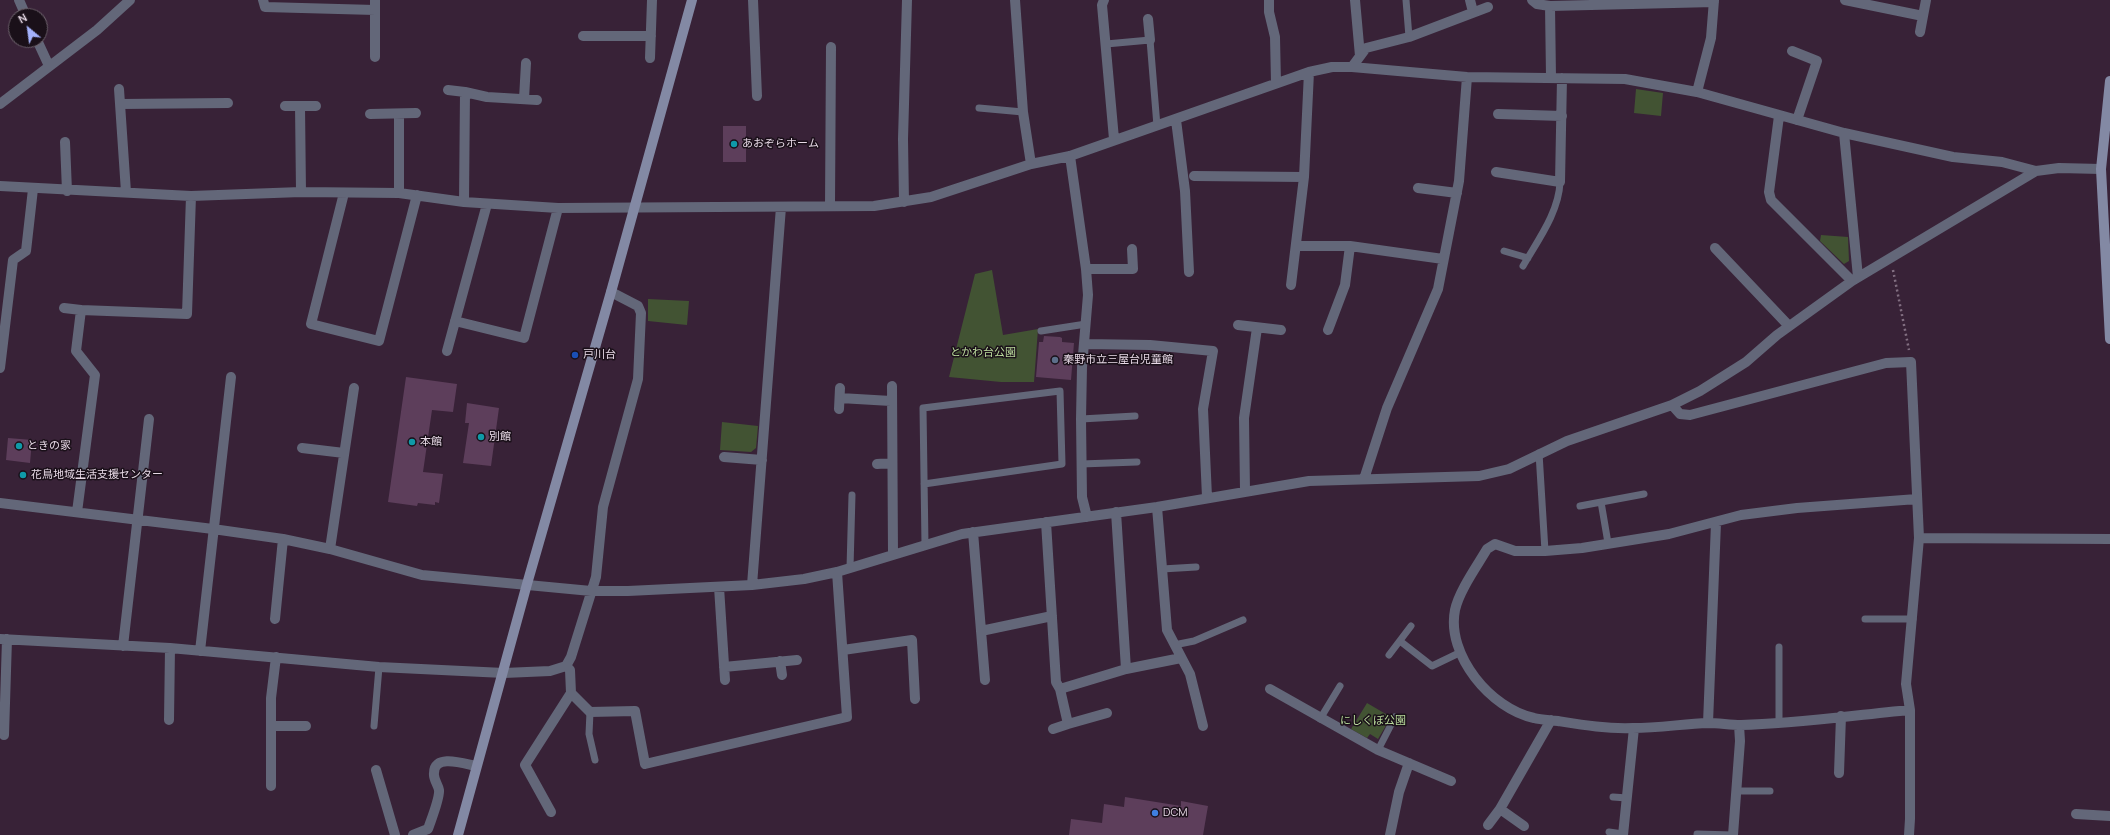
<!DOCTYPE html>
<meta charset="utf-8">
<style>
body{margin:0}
#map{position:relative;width:2110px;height:835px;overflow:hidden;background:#382237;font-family:Manrope,sans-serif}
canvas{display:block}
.north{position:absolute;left:8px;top:8px;width:40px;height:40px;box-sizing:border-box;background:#1a1019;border:1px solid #6c616b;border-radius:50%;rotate:331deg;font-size:11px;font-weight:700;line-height:16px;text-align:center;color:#e8dae7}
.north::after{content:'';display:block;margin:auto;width:14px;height:18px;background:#a4b2fc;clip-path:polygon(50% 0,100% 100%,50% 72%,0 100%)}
</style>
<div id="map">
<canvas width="2110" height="835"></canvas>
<div class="north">N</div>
</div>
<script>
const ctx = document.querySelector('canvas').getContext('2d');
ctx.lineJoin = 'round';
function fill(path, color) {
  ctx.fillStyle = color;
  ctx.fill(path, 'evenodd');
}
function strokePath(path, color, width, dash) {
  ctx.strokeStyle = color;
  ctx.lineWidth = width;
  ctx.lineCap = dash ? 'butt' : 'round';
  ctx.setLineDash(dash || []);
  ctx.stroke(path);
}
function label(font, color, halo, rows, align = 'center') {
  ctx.font = font + ' Manrope,"Noto Sans JP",sans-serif';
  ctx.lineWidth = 3;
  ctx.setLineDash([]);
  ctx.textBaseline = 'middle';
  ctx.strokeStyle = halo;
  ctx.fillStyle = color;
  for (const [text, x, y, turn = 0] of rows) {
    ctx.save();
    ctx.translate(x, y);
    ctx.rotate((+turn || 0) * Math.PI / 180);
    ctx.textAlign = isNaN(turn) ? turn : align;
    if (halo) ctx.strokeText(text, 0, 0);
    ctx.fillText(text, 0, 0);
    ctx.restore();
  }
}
fill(new Path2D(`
 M1636,89L1663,93L1661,116L1634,113Z
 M1821,235L1848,237L1849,261L1844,264L1820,241Z
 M992,270L1003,335L1038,329L1034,382H1001L949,377L975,274Z
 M648,299L689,301L687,325L648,321Z
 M722,422L758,426L756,448L751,452L720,450Z
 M1367,703L1391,717L1378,739L1370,734L1367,738L1351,729Z`), '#425333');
fill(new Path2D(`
 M723,126H746V162H723Z
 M1044,336L1060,337L1062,338V342L1074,343L1071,380L1036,377L1039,342H1043Z
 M406,377L457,384L453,412L432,410L423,472L443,474L439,503L435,502V505L418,503L417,506L388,502Z
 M467,403L499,408L491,466L463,463L469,423H465Z
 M8,438L32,440L30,463L6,460Z
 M1125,797L1181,806V801L1208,806L1203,835H1069L1071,819L1102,823L1104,804L1124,807Z`), '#5d3e5b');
strokePath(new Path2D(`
 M1893,270L1909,350`), '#826f81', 2.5, [2, 3]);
strokePath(new Path2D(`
 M1406,0L1409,37
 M1106,44L1150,40L1157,126
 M979,108L1023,112
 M1504,251L1528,258
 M1523,266C1538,240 1559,212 1560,182
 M1041,331L1086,324
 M1081,419L1135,416
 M1539,453L1545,551
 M1081,464L1137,462
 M924,484L1062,464L1060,391L923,408L925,545
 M1601,502L1608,543
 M1580,506L1644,494
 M850,568L852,495
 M1162,569L1196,567
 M1865,619H1913
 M1400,641L1432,666L1459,653
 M1174,645L1194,641L1243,620
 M1389,655L1411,626
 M590,712L589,734L595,760
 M1320,719L1340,686
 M1779,722V647
 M374,726L379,667
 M1378,750L1395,717
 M1736,791H1770
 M1613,797L1627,798
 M1609,832L1623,834
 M1697,834L1733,835`), '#636779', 7);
strokePath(new Path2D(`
 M19,0L26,16
 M263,0L265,7L375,10
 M375,0V57
 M753,0L757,96
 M1015,0L1023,112L1031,164
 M1104,0L1102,5L1114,139
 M1269,0V12L1275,37L1276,83
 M1355,0L1360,56
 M1470,0L1473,12
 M1532,0L1537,4L1550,6L1714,2
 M1845,0L1923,16
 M1550,6L1551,77
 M1148,19L1150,40
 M1920,32L1926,0
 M583,36H651
 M37,40L49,66
 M1792,51L1817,61L1797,120
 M650,58L652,0
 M1352,67L1366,48L1409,37L1488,7
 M119,89L126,192
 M448,90L465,92L487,97L537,100
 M1697,92L1711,38L1714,0
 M524,99L526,63
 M0,104L97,30L130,0
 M121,104L228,103
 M285,106H316
 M300,106L301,192
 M370,114L416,113
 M399,114V193
 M1498,114L1562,116
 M1779,116L1769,192L1771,200L1852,281
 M1176,120L1185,191L1189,272
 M1844,133L1858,277
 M65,142L67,191
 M1070,156L1086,269L1088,295L1082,367L1081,419L1082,497L1087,517
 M1496,172L1560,182L1562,78
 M1194,176L1304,177
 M0,186L191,196L301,192L399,193L464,202L558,208L874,206L931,197L1031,164L1070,156L1309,72L1332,67H1352L1467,77L1625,79L1697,92L1844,133L1953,157L2002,162L2036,171L2059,168L2101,169
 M1418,188L1457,193
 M344,193L311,324L379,341L417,195
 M464,202L465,92
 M904,202L903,139L907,0
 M830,205L831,47
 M1296,246H1350L1443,259
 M1715,248L1789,326
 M1086,269H1133L1132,249
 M1291,285L1304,177L1309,72
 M64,308L81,310
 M455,321L524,338L558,208
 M1238,325L1281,330
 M1328,330L1345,285L1350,246
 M1085,344L1150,345L1213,351L1203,409L1207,497
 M447,351L487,204
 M0,368L13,260L26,251L33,189
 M892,386L893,554
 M840,398L891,401
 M1672,405L1680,414L1690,415L1886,363L1911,362L1919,538L1906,684L1910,710V819L1909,835
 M839,409L840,388
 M302,448L344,453
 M724,457L762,460
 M877,464L892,463
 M1364,479L1387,408L1438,289L1459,181L1467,77
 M1245,491L1244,418L1257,328
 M0,503L213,529L283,539L330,549L422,575L591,591H628L752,585L804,579L837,572L962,534L1157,507L1309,481L1479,476L1509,469L1567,441L1672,405L1700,391L1746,362L1777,335L1852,281L2036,171
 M1157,507L1167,630L1190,674L1203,726
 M77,512L95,375L76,351L81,310L187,314L191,196
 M1116,512L1126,669
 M1046,522L1056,682L1060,689L1068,724L1107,713
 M973,532L985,680
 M1919,538L2110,539
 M330,549L354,388
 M752,585L781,207
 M719,587L725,680
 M275,619L283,539
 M981,631L1052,616
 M0,639L170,648L379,667L504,673L550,671L566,666L571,657L596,577L603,507L638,379L641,313L638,306L611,292
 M123,646L149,419
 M843,650L912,640L915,699
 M200,651L231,377
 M780,661L782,675
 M566,666L570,670L571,693L590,712L635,711L645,764L847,717L837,572
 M724,667L797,660
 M1060,689L1126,669L1181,658
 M1270,689L1378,750L1451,781
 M1910,710C1854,715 1797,724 1741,725C1730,725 1719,723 1708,723C1683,724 1658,728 1633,728C1607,729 1583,725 1558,721C1550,720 1541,720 1534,718C1491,709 1446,655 1455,610C1459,591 1477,566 1487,549L1495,544L1515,551H1545L1582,548L1669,534L1741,515L1797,508L1917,499
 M169,720L170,648
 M1708,723L1716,523
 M271,726H306
 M1053,729L1068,724
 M4,735L7,639
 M376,770L395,835
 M1839,773L1841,716
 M271,786V698L276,657
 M1500,809L1524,826
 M551,812L525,765L571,693
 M2076,814L2110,816
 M1488,825L1500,809L1551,720
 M413,835L428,829C431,820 440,798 439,790C438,784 433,779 434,773C434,753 465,764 476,766
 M1390,835L1399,792L1409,763
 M1623,835L1634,728
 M1733,835L1740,741L1739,725`), '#636779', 10);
strokePath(new Path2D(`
 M2110,81L2101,169L2110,339
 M458,835L527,584L611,292L692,0`), '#8389a4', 10);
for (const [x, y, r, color] of [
 [734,144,4,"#0f9aa8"],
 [575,355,4,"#1a4fb4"],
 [1055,360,4,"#5c6f8a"],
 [481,437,4,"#0f9aa8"],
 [412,442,4,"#0f9aa8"],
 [19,446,4,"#0f9aa8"],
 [23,475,4,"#0f9aa8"],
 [1155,813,4,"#3f7fe0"]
]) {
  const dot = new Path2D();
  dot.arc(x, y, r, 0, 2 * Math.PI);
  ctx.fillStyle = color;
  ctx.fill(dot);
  strokePath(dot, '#1a1019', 1.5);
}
label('11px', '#e8dae7', '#1a1019', [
 ["あおぞらホーム",742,144],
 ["戸川台",583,355],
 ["秦野市立三屋台児童館",1063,360],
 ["別館",489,437],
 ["本館",420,442],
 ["ときの家",27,446],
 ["花鳥地域生活支援センター",31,475],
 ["DCM",1163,813]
], 'left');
label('11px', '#bbdc9d', '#1a1019', [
 ["とかわ台公園",983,353],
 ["にしくぼ公園",1373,721]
]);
</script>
